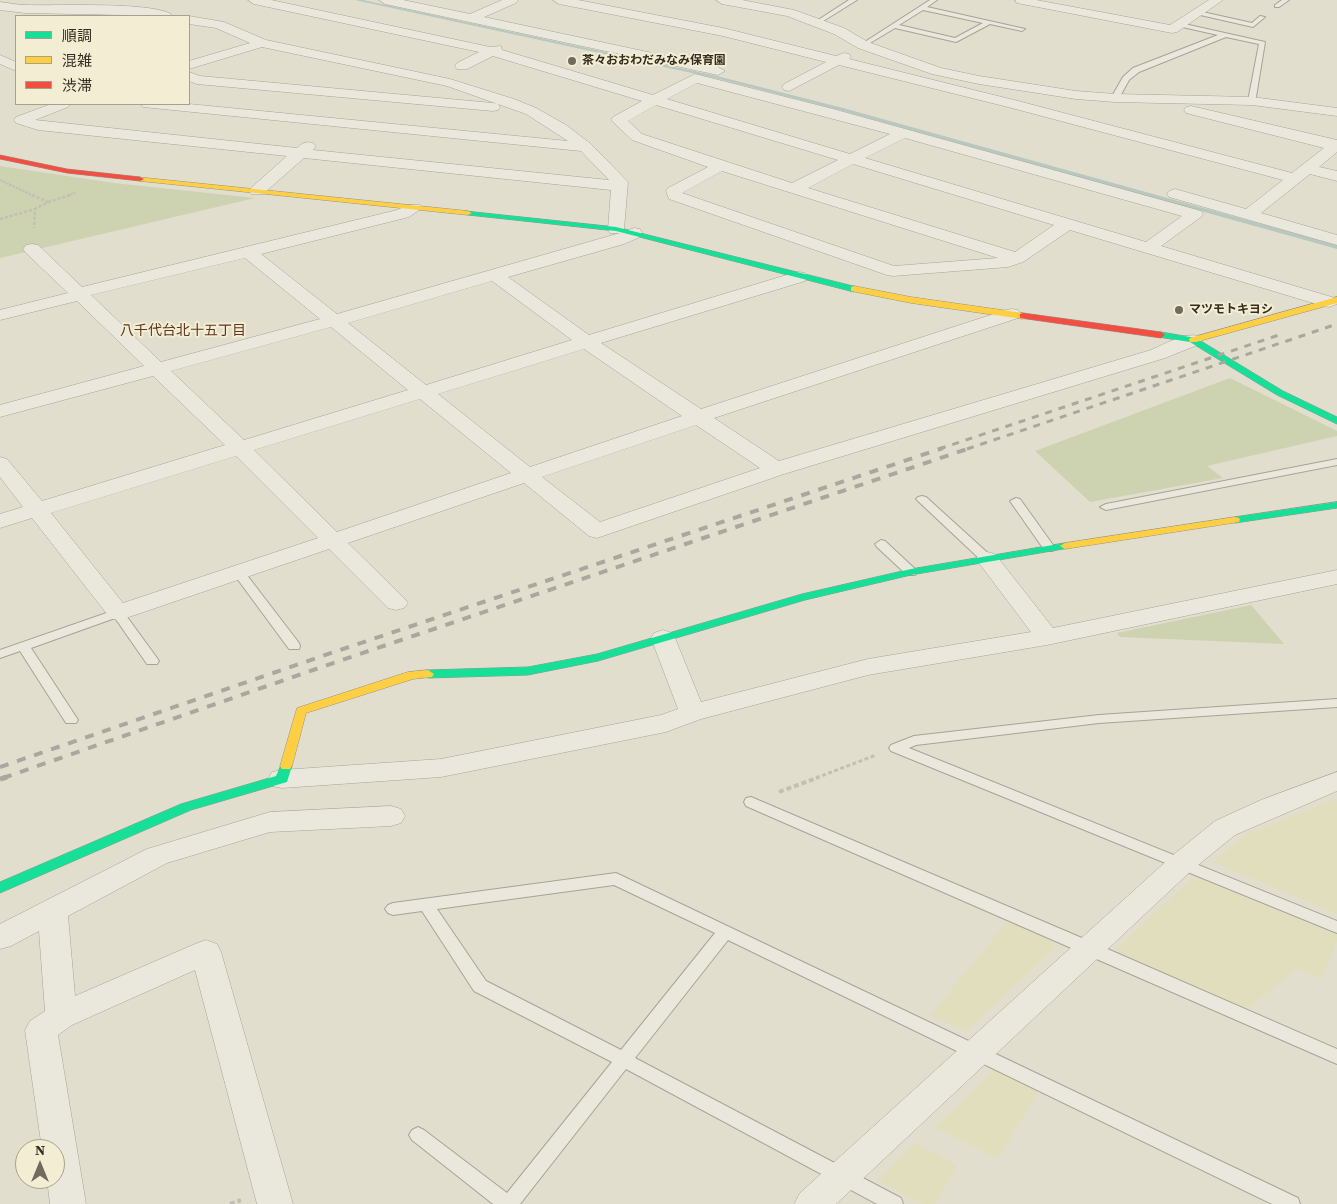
<!DOCTYPE html>
<meta charset="utf-8">
<style>
body{margin:0}
#map{position:relative;width:1337px;height:1204px;overflow:hidden;background:#e2decd;font-family:"Source Serif 4","Noto Sans JP",serif}
canvas{display:block}
.legend{position:absolute;left:15px;top:15px;width:175px;height:90px;box-sizing:border-box;background:#f3edd3;border:1px solid #a7a08b;margin:0;padding:6px 9px;list-style:none;font-size:15px;color:#352c1f}
.legend li{display:flex;align-items:center;gap:10px;height:25px}
.legend b{width:25px;border:1px solid #a7a08b}
.north{position:absolute;left:15px;top:1139px;width:50px;height:50px;box-sizing:border-box;background:#f3edd3;border:1px solid #a7a08b;border-radius:50%;rotate:0deg;font-size:14px;font-weight:700;line-height:20px;text-align:center;color:#352c1f}
.north::after{content:'';display:block;margin:auto;width:18px;height:22px;background:#726a5c;clip-path:polygon(50% 0,100% 100%,50% 72%,0 100%)}
</style>
<div id="map">
<canvas width="1337" height="1204"></canvas>
<ul class="legend">
<li><b style="height:6px;background:#16e098"></b>順調</li>
<li><b style="height:6px;background:#ffcf43"></b>混雑</li>
<li><b style="height:6px;background:#f24e42"></b>渋滞</li>
</ul>
<div class="north">N</div>
</div>
<script>
const ctx = document.querySelector('canvas').getContext('2d');
ctx.lineJoin = 'round';
function fill(path, color) {
  ctx.fillStyle = color;
  ctx.fill(path, 'evenodd');
}
function strokePath(path, color, width, dash) {
  ctx.strokeStyle = color;
  ctx.lineWidth = width;
  ctx.lineCap = dash ? 'butt' : 'round';
  ctx.setLineDash(dash || []);
  ctx.stroke(path);
}
function label(font, color, halo, rows, align = 'center') {
  ctx.font = font + ' "Source Serif 4","Noto Sans JP",serif';
  ctx.lineWidth = 4;
  ctx.setLineDash([]);
  ctx.textBaseline = 'middle';
  ctx.strokeStyle = halo;
  ctx.fillStyle = color;
  for (const [text, x, y, turn = 0] of rows) {
    ctx.save();
    ctx.translate(x, y);
    ctx.rotate((+turn || 0) * Math.PI / 180);
    ctx.textAlign = isNaN(turn) ? turn : align;
    if (halo) ctx.strokeText(text, 0, 0);
    ctx.fillText(text, 0, 0);
    ctx.restore();
  }
}
fill(new Path2D(`
 M1334,800H1337V914L1213,862L1244,835Z
 M1192,878L1201,879L1337,935V942L1321,979L1297,969L1246,1010L1118,955L1117,948Z
 M1009,919L1050,940L1056,947L966,1031L930,1015Z
 M994,1070L1038,1091L998,1159L935,1127Z
 M915,1143L957,1165L935,1204H922L878,1180Z`), '#e1debe');
fill(new Path2D(`
 M0,166L114,183L255,198L0,258Z
 M1230,378L1337,431V436L1207,466L1223,478L1090,502L1035,451Z
 M1251,605L1284,644L1120,637L1117,633Z`), '#cdd2b0');
fill(new Path2D(`
 M355,0H363L717,76L843,108L1337,245V249L839,110L715,78Z`), '#b7c8c0');
const lane = new Path2D(`
 M849,0H857L820,23L815,22Z
 M930,0H937L927,7L1025,29L1022,31L990,24L956,42L895,28L865,46L860,45ZM923,10L983,23L955,38L899,25Z
 M1282,0H1289L1279,7H1275V5Z
 M1198,11L1252,23L1260,16L1265,17L1253,27L1196,14L1195,13Z
 M1180,23L1265,42L1255,103L1248,101L1259,44L1226,37L1139,72L1129,80L1118,100H1112L1111,98L1123,77L1133,68L1218,35L1178,26V24Z
 M1337,459V465L1106,510L1100,507L1106,504Z
 M922,496L926,497L991,556L993,559L991,562H983L918,501L916,499L918,497Z
 M1016,498L1020,499L1053,545L1055,548L1053,551H1045L1010,501Z
 M881,540L885,541L915,569L917,572L915,575H907L877,547L875,544Z
 M239,569L243,570L299,643L300,646L299,649H289L233,573Z
 M118,609L122,610L157,658L159,661L157,664H147L115,618L31,648L78,720L76,723H66L20,651L0,658V650Z
 M1337,699V707L1099,723L916,745L909,748L1337,921V933L891,751L889,748L891,745L914,736L1099,715Z
 M751,797L1096,944L1337,1049V1064L746,806L744,802L746,798Z
 M616,873L1298,1198L1300,1204H1272L728,940L635,1058L901,1198L903,1204H877L626,1069L520,1204H493L412,1140L409,1135L412,1130L418,1127L424,1130L507,1193L612,1062L474,991L422,911L393,915L388,913L385,909L388,905L393,903ZM614,885L715,933L621,1050L486,981L437,909Z`);
const street = new Path2D(`
 M248,0H271L490,47L501,46L502,50L653,95L695,74L833,109L1201,211L1203,214L1201,217L1161,246L1335,298L1337,304L1329,307L1323,306L1070,230L1023,262L1008,267L893,276L887,275L669,199L666,191L668,188L708,167L632,140L611,120L613,117L642,101L493,56L467,69H457L455,66L457,63L479,52L254,4ZM697,83L890,134L850,154L667,99ZM656,105L838,160L792,183L642,134L628,121ZM905,138L1182,216L1146,242L865,158ZM853,164L1054,225L1015,252L808,188ZM722,171L998,258L894,266L682,193Z
 M379,0H403L470,14L502,0H518L516,3L484,17L718,67L725,71L718,75L385,4Z
 M553,0H578L723,28L836,56L844,53L849,54L851,57L849,59L1018,101L1292,173L1324,148L1186,113L1184,110L1186,107L1191,106L1337,140V152L1319,167L1337,171V181L1310,174L1261,213L1337,235V245L1169,197L1167,194L1169,191L1175,189L1246,209L1283,180L1008,107L839,65L789,91L784,90L782,87L784,84L826,62L723,36L559,4Z
 M716,0H742L794,10L844,28L868,42L941,68L979,76L1076,91L1115,94L1252,97L1337,108V116L1252,105L1115,102L1076,99L979,84L932,74L858,48L834,34L787,16L722,4Z
 M1015,0H1036L1170,25L1209,0H1223L1177,32L1172,33L1017,3Z
 M0,2C9,3 18,5 27,5C51,6 161,1 173,16L25,13L0,10Z
 M189,16L224,22L266,40L450,79L514,99L536,108L566,125L591,144L628,182L624,229L622,232L634,228L640,229L642,233L640,237L624,244L508,277L589,335L793,273L799,272L805,273L808,277L805,281L601,343L701,409L1006,310L1012,309L1018,310L1021,314L1018,318L714,418L779,461L1151,350C1165,344 1184,332 1200,336L1202,340L1200,344L1165,358L784,474L597,538L589,536L524,483L348,543L404,598L408,603L404,608L396,610L388,608L329,549L126,618L118,620L110,618L32,518L0,528V514L23,507L0,477V457L7,459L42,501L225,445L153,376L0,417V405L144,366L77,301L0,320V310L68,293L26,253L23,249L26,245L32,244L38,245L82,287L397,210L408,205H420L422,208L409,217L261,254L337,314L620,233H610L608,229L611,190L304,158L263,194H251L249,191L251,188L287,156L38,130L16,123L14,120L16,117L51,104H70L68,107L35,120L297,148C302,143 306,141 313,143L316,146L313,150L609,180L581,151L143,107L141,104H189L568,141L526,114L447,86L262,47L189,69V61L250,43L216,28L189,24ZM245,258L320,319L161,362L91,295ZM492,281L572,340L426,385L348,323ZM331,327L408,390L244,440L171,371ZM584,349L682,416L530,467L438,394ZM420,399L511,473L337,532L254,450ZM696,425L760,468L600,522L542,477ZM236,456L318,538L123,603L51,513Z
 M0,55L16,62V71L0,64Z
 M189,72L200,76L493,103L498,104L500,107L498,110L493,111L197,84L189,81Z
 M987,552L995,554L1053,628L1337,570V584L1047,645L868,675L701,719L666,732L441,777L282,788L272,786L268,779L272,772L282,770L441,759L661,715L678,709L651,638L654,633L663,630L672,633L675,638L701,702L868,659L1031,632L976,559L979,554Z
 M1337,772V791L1235,835L1192,870L836,1204H794L800,1193L1172,856L1215,821L1261,800Z
 M391,806L401,809L405,816L401,823L391,826L270,832L167,863L68,916L75,996L195,944L206,940L217,944L221,952L293,1204H257L195,970L72,1025L58,1035L86,1204H50L47,1179H55V1149H42L25,1030L30,1021L45,1011L39,931L11,946L0,949V924L147,849L270,812Z`);
const fast = new Path2D(`
 M465,211L616,227L857,287L858,289L854,292L616,231L468,215L464,213Z
 M1161,332L1196,338L1283,391L1337,417V424L1277,395L1190,342L1158,337V333Z
 M1337,502V508L1235,523L1230,520L1235,517Z
 M1065,543L1069,544L1070,546L1069,548L911,575L805,600L598,661L528,675L428,678L422,674L428,670L528,667L597,654L802,594L911,569Z
 M286,762L290,763L292,766L287,782L191,810L0,893V882L181,804L276,776L282,763Z`);
const slow = new Path2D(`
 M137,177L468,211L472,213L468,215L140,181L136,179Z
 M854,286L911,297L1023,313L1027,316L1023,319L911,303L851,291V287Z
 M1337,297V303L1196,342H1190L1189,340L1190,338Z
 M1235,517L1239,518L1240,520L1239,522L1065,549L1060,546L1065,543Z
 M428,670L434,674L432,677L413,679L306,713L292,766L290,769H282L280,766L297,708L408,672Z`);
const jam = new Path2D(`
 M0,155L67,169L140,177L144,179L140,181L67,173L0,159Z
 M1023,313L1161,332L1165,335L1161,338L1020,318V314Z`);
strokePath(lane, '#a7a396', 2);
strokePath(street, '#a7a396', 1);
strokePath(fast, '#979286', 1);
strokePath(slow, '#979286', 1);
strokePath(jam, '#979286', 1);
strokePath(new Path2D(`
 M0,180L34,196
 M67,196L75,193`), '#c3bfb4', 2, [2.5, 1]);
strokePath(new Path2D(`
 M32,195L48,202L35,209L34,228
 M48,202L70,195
 M0,219L35,209`), '#c3bfb4', 2.5, [3, 2]);
strokePath(new Path2D(`
 M816,778L876,755`), '#c3bfb4', 3, [4, 2.5]);
strokePath(new Path2D(`
 M779,792L819,777
 M230,1204L241,1200`), '#c3bfb4', 4, [5, 3]);
fill(lane, '#eae8dd');
fill(street, '#eae8dd');
fill(fast, '#16e098');
fill(slow, '#ffcf43');
fill(jam, '#f24e42');
strokePath(new Path2D(`
 M939,449L1279,335
 M967,449L1337,324`), '#aaa79e', 3, [7, 7]);
strokePath(new Path2D(`
 M0,767L334,652L943,448
 M3,778L339,661L970,448`), '#aaa79e', 4, [9, 9]);
strokePath(new Path2D(`
 M0,779L7,777`), '#aaa79e', 5, [11, 11]);
for (const [x, y, r, color] of [
 [572,61,5,"#726a5c"],
 [1179,310,5,"#726a5c"]
]) {
  const dot = new Path2D();
  dot.arc(x, y, r, 0, 2 * Math.PI);
  ctx.fillStyle = color;
  ctx.fill(dot);
  strokePath(dot, '#f3edd3', 2);
}
label('bold 12px', '#352c1f', '#f3edd3', [
 ["茶々おおわだみなみ保育園",582,61],
 ["マツモトキヨシ",1189,310]
], 'left');
label('14px', '#5e3521', '#f3edd3', [
 ["八千代台北十五丁目",183,331]
]);
</script>
